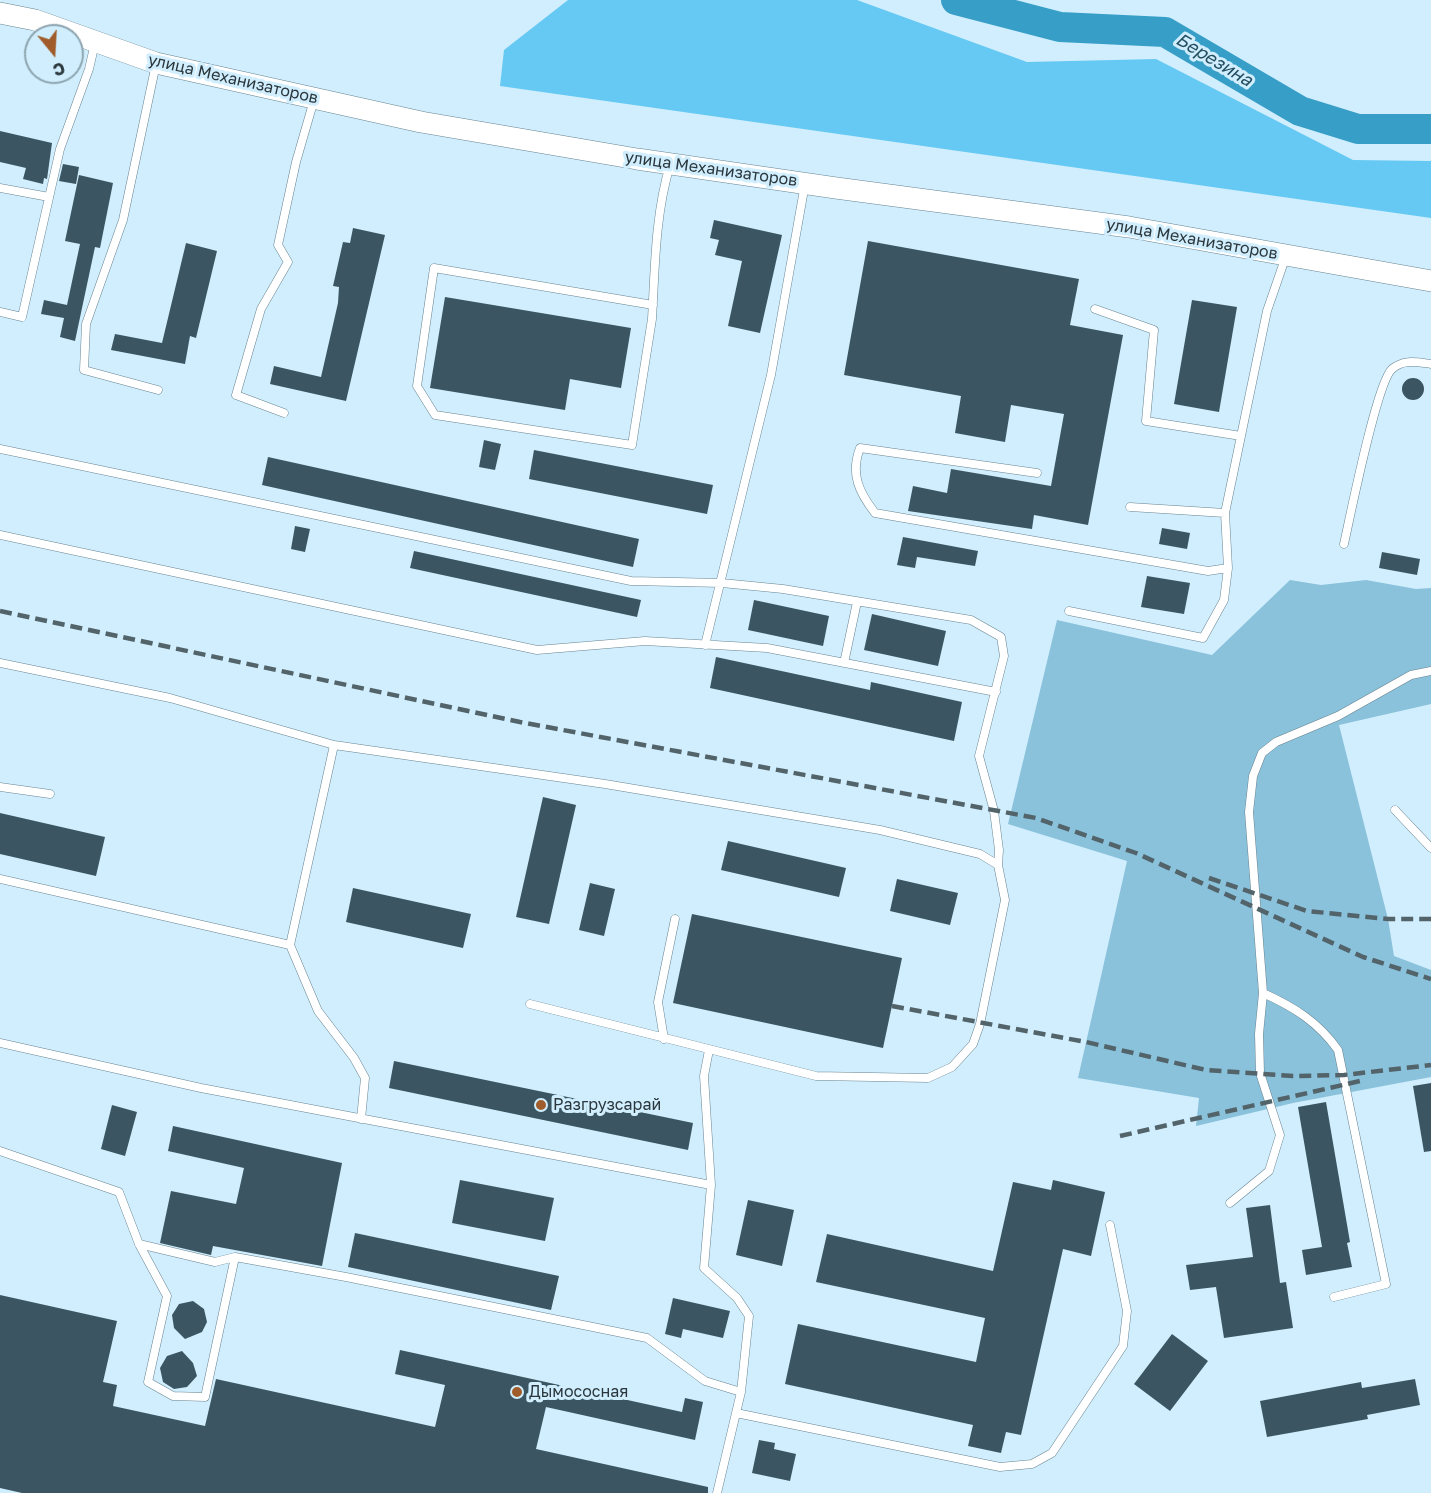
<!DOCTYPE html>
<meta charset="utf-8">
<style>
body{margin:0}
#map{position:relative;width:1431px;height:1493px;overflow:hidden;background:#d0eefd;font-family:"Golos Text",sans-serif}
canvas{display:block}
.north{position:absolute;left:24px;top:24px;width:60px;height:60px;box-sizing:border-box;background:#d0eefd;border:2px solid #8ea5b0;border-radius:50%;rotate:162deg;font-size:16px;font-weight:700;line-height:24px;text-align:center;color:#2b373c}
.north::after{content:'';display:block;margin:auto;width:21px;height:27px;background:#a05d2b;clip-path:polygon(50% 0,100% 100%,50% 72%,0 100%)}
</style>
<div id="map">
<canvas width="1431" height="1493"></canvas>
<div class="north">С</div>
</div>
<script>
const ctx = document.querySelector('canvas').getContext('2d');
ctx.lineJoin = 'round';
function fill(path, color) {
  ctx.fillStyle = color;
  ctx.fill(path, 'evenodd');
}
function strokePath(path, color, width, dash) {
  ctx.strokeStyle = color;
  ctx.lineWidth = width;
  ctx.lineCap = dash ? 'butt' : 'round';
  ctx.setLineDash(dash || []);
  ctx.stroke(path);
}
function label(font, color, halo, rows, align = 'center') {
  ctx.font = font + ' "Golos Text",sans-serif';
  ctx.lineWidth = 6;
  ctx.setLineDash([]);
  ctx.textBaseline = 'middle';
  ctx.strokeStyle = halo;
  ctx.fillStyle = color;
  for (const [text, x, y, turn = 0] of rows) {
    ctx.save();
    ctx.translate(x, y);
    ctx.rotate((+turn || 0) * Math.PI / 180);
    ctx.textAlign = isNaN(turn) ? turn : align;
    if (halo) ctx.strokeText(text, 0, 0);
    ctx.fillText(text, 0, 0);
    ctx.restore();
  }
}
fill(new Path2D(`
 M1290,580L1321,585L1366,580L1416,589L1431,588V704L1339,725L1388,919L1394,956L1431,970V1077L1293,1103L1196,1126L1199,1098L1078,1078L1127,861L1008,824L1057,620L1212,655Z`), '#8ac1db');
fill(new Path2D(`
 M568,0H857L1027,62L1156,59L1353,160L1431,161V218L500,86L504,50Z`), '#65c9f3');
strokePath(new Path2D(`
 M956,0L1060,27L1165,32L1300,111L1358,129H1431`), '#369ec7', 30);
fill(new Path2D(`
 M0,131L52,143L47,179L44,178L43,184L23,179L26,168L0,162Z
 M63,164L79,167L76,184L59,181Z
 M79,175L113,183L100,248L95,247L75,341L60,337L64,318L41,314L44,300L67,305L80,244L65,241Z
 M714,220L782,235L760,333L728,326L742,261L715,255L719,240L710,238Z
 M353,228L385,235L346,401L270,384L274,366L321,377L338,303L339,287L333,286L343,242L350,243Z
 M868,241L1079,279L1070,325L1123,335L1088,525L1034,515L1032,529L908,511L913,486L947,493L951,469L1051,486L1064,414L1011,405L1005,442L955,433L961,396L844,375Z
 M186,243L217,251L196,338L190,336L185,364L111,350L115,334L162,343Z
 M445,297L631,328L621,388L570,379L565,410L430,388Z
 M1192,300L1237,307L1219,412L1174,404Z
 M1402 389a11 11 0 1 1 22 0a11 11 0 1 1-22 0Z
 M484,440L501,444L495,470L479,467Z
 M534,450L713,485L707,514L529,479Z
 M268,457L639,539L633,567L262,485Z
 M295,526L310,529L305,552L291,549Z
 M1162,528L1190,533L1187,549L1159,544Z
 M903,537L978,551L975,566L917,557L915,568L897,565Z
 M414,551L641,600L637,617L410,568Z
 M1382,552L1420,559L1417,575L1379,568Z
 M1147,576L1190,583L1184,614L1141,607Z
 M754,600L829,616L823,646L748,630Z
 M872,614L946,631L938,666L864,650Z
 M716,657L870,690L871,682L962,702L954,741L710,688Z
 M543,797L576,805L549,924L516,917Z
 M0,813L105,837L96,876L0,854Z
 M728,841L846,868L839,897L721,870Z
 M897,879L958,893L950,925L890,911Z
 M590,883L615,889L604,936L579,930Z
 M353,888L471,914L463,948L346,922Z
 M692,914L902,958L883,1048L673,1003Z
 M394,1061L693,1123L688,1150L389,1088Z
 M1431,1083V1151L1424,1152L1413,1086Z
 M1326,1102L1350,1242L1347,1243L1352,1267L1306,1275L1302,1250L1322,1247L1298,1107Z
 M112,1105L137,1112L125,1156L101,1149Z
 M173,1126L342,1163L322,1266L213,1246L211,1255L160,1243L171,1191L236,1204L244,1168L168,1151Z
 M460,1180L554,1198L545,1241L452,1223Z
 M1053,1180L1105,1192L1091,1256L1063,1249L1021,1435L1006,1432L1001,1453L968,1446L973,1425L785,1384L798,1324L976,1362L985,1318L816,1282L827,1234L993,1271L1013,1182L1051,1190Z
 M748,1200L794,1210L782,1266L736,1255Z
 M1270,1205L1280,1283L1286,1282L1293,1328L1224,1338L1216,1287L1190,1290L1186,1265L1253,1257L1246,1208Z
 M355,1233L559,1276L551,1310L348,1267Z
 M0,1295L117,1321L103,1382L117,1385L113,1406L205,1426L216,1379L435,1427L445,1385L395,1374L400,1350L682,1412L685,1398L703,1402L695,1440L546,1407L536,1449L708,1487V1493H22L0,1488Z
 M673,1298L730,1311L723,1338L683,1329L681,1338L665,1334Z
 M193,1301L204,1309L207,1322L202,1332L185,1339L174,1328L172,1315L179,1304Z
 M1172,1334L1208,1361L1170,1411L1134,1384Z
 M182,1351L193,1363L197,1376L187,1387L174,1389L163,1382L160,1368L167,1356Z
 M1415,1379L1420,1405L1367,1415L1368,1419L1267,1437L1260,1401L1361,1382L1362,1388Z
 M759,1440L775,1443L774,1449L796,1454L790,1481L752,1473Z`), '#3b5662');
const lane = new Path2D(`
 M156,64L123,220L86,324L84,370L158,390
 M0,188L49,197
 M653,305L434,268L417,386L435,415L632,445L652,319C655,268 655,215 670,165
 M1095,309L1154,330L1146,421L1241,436
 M0,312L22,317L60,149L89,69L95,43
 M284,413L236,395L261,309L288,262L278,245L296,162L314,100
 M0,449L631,581L722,583L783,589L971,620L1001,637L1004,656L979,756L994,811L999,850L998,865L1005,900L980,1024L973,1044L952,1067L928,1078L816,1076L530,1004
 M1037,473L860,448C850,474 859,492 875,513L1208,571L1228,568
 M1130,507L1225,513
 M0,535L537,650L645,641L767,648L996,692
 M1344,544C1350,517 1377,382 1392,369C1404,359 1416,362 1431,364
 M1069,611L1203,638L1224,600L1228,568L1225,513L1267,311L1286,256
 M705,645L771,375L805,184
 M0,663L170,698L334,745L605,784L880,830L980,854L998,865
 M844,663L857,602
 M0,787L50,794
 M1395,810L1431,848
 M0,879L290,945L334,745
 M290,945L318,1011L354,1058L365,1078L361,1119
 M1263,993C1294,1007 1318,1022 1338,1050L1386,1284L1334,1297
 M664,1039L658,1002L675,919
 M0,1043L201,1088L711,1185
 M709,1050L704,1076L711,1185L704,1268L737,1298L749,1316L741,1392L717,1493
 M0,1151L119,1192L139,1244L167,1296L148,1382L173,1396L205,1397L235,1257
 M1230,1203L1269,1171L1280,1135L1260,1073L1259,1034L1263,993L1249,812L1253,776L1262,753L1276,742L1338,716L1411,675L1431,671
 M139,1244L215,1262L235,1257L346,1277L647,1338L705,1381L741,1392
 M736,1413L1000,1467L1032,1464L1052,1453L1123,1346L1127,1311L1110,1225`);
const secondary = new Path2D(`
 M0,13L35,20L156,63L421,122L637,159L836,188L1129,227L1431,281`);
strokePath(lane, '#688491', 9);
strokePath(secondary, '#688491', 22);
strokePath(lane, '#fff', 8);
strokePath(secondary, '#fff', 21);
strokePath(new Path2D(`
 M0,611L520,722L1036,818L1136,853L1363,957L1431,979
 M1209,878L1307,911L1388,919H1431
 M892,1006L1086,1042L1206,1070L1293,1076L1344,1075L1431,1065
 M1120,1136L1360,1081`), '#52636a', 4.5, [12, 6]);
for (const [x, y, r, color] of [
 [541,1105,6,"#a05d2b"],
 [517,1392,6,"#a05d2b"]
]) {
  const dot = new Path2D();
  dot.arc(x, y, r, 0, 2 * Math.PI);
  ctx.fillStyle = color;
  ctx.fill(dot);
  strokePath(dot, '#d0eefd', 2);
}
label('16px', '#2b373c', '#d0eefd', [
 ["улица Механизаторов",233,79,13],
 ["улица Механизаторов",711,169,8],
 ["улица Механизаторов",1192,239,10]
]);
label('16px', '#2b373c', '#d0eefd', [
 ["Разгрузсарай",553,1105],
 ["Дымососная",529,1392]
], 'left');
label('italic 18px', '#244f61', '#d0eefd', [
 ["Березина",1214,60,31]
]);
</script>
